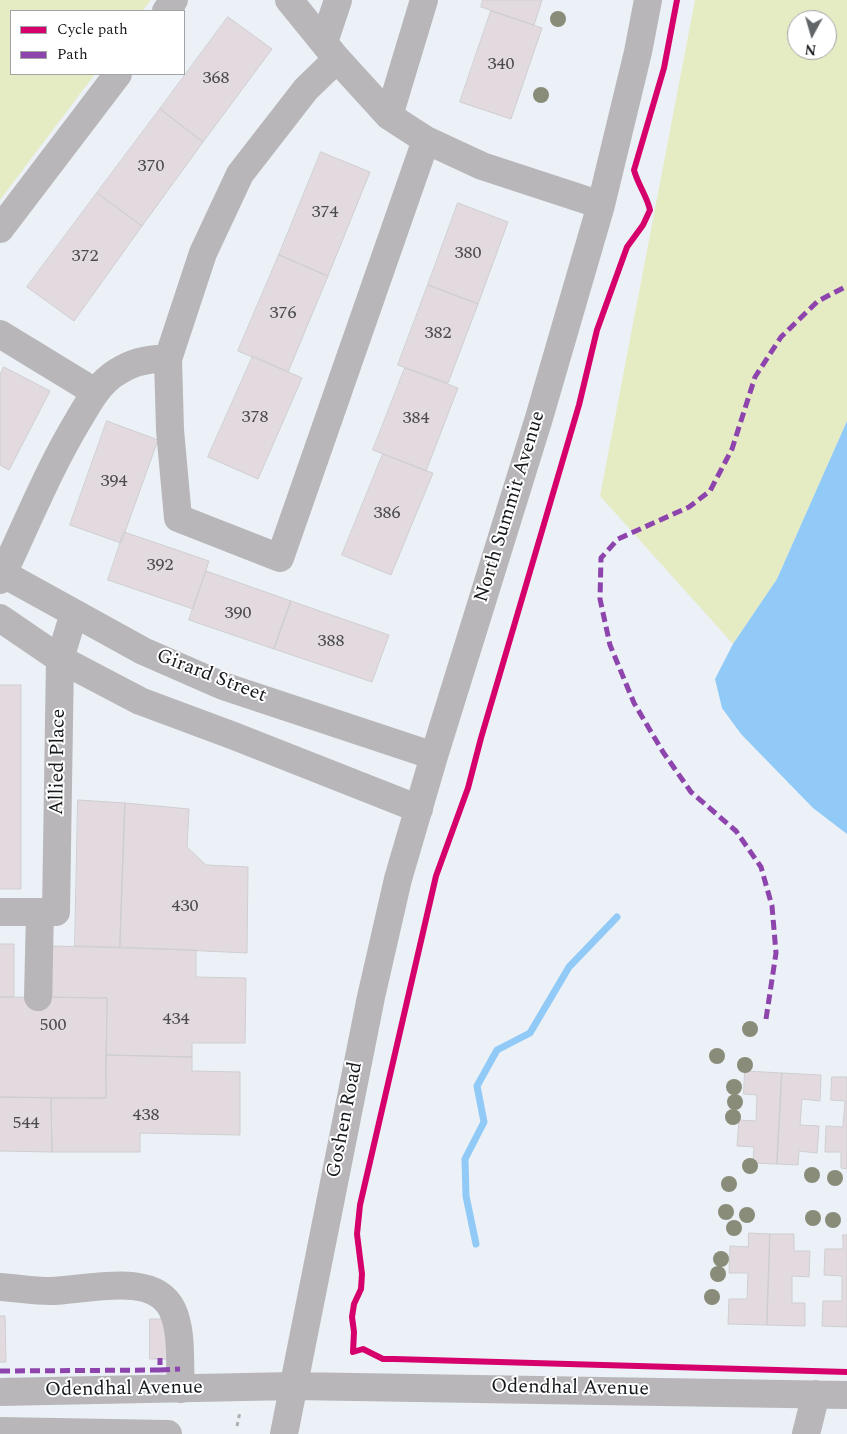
<!DOCTYPE html>
<style>
body{margin:0}
#map{position:relative;width:847px;height:1434px;overflow:hidden;background:#ebf1f6;font-family:Spectral,serif}
canvas{display:block}
.legend{position:absolute;left:10px;top:10px;width:175px;height:65px;box-sizing:border-box;background:#fff;border:1px solid #a2a3a4;margin:0;padding:6px 9px;list-style:none;font-size:15px;color:#16191c}
.legend li{display:flex;align-items:center;gap:10px;height:25px}
.legend b{width:25px;border:1px solid #a2a3a4}
.north{position:absolute;left:787px;top:10px;width:50px;height:50px;box-sizing:border-box;background:#fff;border:1px solid #a2a3a4;border-radius:50%;rotate:186deg;font-size:14px;font-weight:700;line-height:20px;text-align:center;color:#16191c}
.north::after{content:'';display:block;margin:auto;width:18px;height:22px;background:#616568;clip-path:polygon(50% 0,100% 100%,50% 72%,0 100%)}
</style>
<div id="map">
<canvas width="847" height="1434"></canvas>
<ul class="legend">
<li><b style="height:6px;background:#d6006c"></b>Cycle path</li>
<li><b style="height:6px;background:#8e44ad"></b>Path</li>
</ul>
<div class="north">N</div>
</div>
<script>
const ctx = document.querySelector('canvas').getContext('2d');
ctx.lineJoin = 'round';
function fill(path, color) {
  ctx.fillStyle = color;
  ctx.fill(path, 'evenodd');
}
function strokePath(path, color, width, dash) {
  ctx.strokeStyle = color;
  ctx.lineWidth = width;
  ctx.lineCap = dash ? 'butt' : 'round';
  ctx.setLineDash(dash || []);
  ctx.stroke(path);
}
function label(font, color, halo, rows, align = 'center') {
  ctx.font = font + ' Spectral,serif';
  ctx.lineWidth = 4;
  ctx.setLineDash([]);
  ctx.textBaseline = 'middle';
  ctx.strokeStyle = halo;
  ctx.fillStyle = color;
  for (const [text, x, y, turn = 0] of rows) {
    ctx.save();
    ctx.translate(x, y);
    ctx.rotate((+turn || 0) * Math.PI / 180);
    ctx.textAlign = isNaN(turn) ? turn : align;
    if (halo) ctx.strokeText(text, 0, 0);
    ctx.fillText(text, 0, 0);
    ctx.restore();
  }
}
fill(new Path2D(`
 M0,0H151L142,11H11V74H95L0,200Z
 M695,0H847V421L777,579L733,644L600,496ZM797,20H827V50H797Z`), '#e5ecc4');
fill(new Path2D(`
 M847,421V834L813,808L741,734L722,708L715,679L733,644L777,579Z`), '#91caf7');
strokePath(new Path2D(`
 M476,1244L466,1196L465,1159L484,1122L477,1086L497,1050L530,1033L569,967L617,917`), '#91caf7', 7);
const building = new Path2D(`
 M483,0H542L534,25L481,7Z
 M491,11L542,28L511,119L460,102Z
 M228,17L272,49L203,142L160,109Z
 M160,109L203,142L142,226L97,193Z
 M321,152L370,172L328,276L279,255Z
 M97,193L142,226L74,321L27,287Z
 M458,203L508,222L478,304L428,285Z
 M279,255L328,276L288,372L238,351Z
 M428,285L478,304L448,383L398,365Z
 M253,356L302,378L258,479L208,457Z
 M4,367L50,391L9,470L0,465V375Z
 M405,368L458,388L426,471L373,450Z
 M107,421L158,440L121,543L70,525Z
 M383,454L433,473L391,575L342,555Z
 M124,532L209,561L193,609L108,580Z
 M206,571L291,601L274,649L189,620Z
 M291,601L389,635L372,682L274,649Z
 M0,685H21V889H0Z
 M78,800L125,803L120,947L75,946Z
 M125,803L189,809L187,847L206,865L248,867L247,953L120,947Z
 M0,944H14V997H0Z
 M53,946L196,950V977L246,978L245,1043H192V1057L106,1055L107,998L53,997Z
 M0,997L107,998L106,1098L0,1097Z
 M106,1055L192,1057V1071L240,1072V1135L140,1133V1152H52L51,1098H106Z
 M745,1071L782,1073L777,1164L753,1163L754,1147L737,1146L739,1120L756,1121L757,1095L744,1094Z
 M782,1073L821,1075L820,1101L802,1099L800,1125L819,1126L817,1153L799,1151L798,1165L777,1164Z
 M832,1077H847V1169L841,1168V1152H825L826,1126L843,1127L845,1101L831,1100Z
 M0,1097L51,1098L52,1152L0,1151Z
 M749,1233L770,1234L767,1325L728,1324L729,1299H747L748,1273H729L730,1246L748,1247Z
 M770,1234H794V1251H810L809,1277L792,1276V1303H805V1326L767,1325Z
 M843,1235H847V1327L822,1326L823,1301H842V1276L824,1275L825,1249H843Z
 M0,1316H5L6,1362H0Z
 M150,1319H170V1359H150Z`);
fill(building, '#e3dae0');
strokePath(building, '#ceced1', 1);
strokePath(new Path2D(`
 M237,1426L240,1412`), '#aeafb0', 3, [4, 4]);
strokePath(new Path2D(`
 M289,0L337,59L389,116L426,140L482,166L601,205
 M166,11L174,0
 M324,42L338,0
 M337,59L306,89L240,174L203,253L168,359L170,430L178,518L280,558L426,140
 M389,116L424,0
 M0,229L118,74
 M0,334L95,392
 M0,572L143,651L223,686L434,756
 M0,580C26,526 48,470 79,419C89,402 99,383 117,372C133,362 149,358 168,359
 M0,618L60,659L140,701L234,736L419,809
 M0,912H56L60,659L74,613
 M38,997L40,912
 M0,1287C17,1288 33,1291 50,1291C84,1291 153,1270 172,1309C183,1332 179,1364 181,1389
 M0,1392L293,1386L847,1395
 M0,1431L168,1434
 M284,1434L371,997L398,879L434,756L539,418L601,205L638,52L648,0
 M806,1434L816,1394`), '#b8b6b8', 28);
strokePath(new Path2D(`
 M766,1019L776,953L772,906L761,867L736,831L691,792L663,752L634,703L610,645L600,599L601,558L618,539L689,507L710,491L732,449L755,377L781,337L818,301L847,286
 M160,1370L180,1369
 M0,1371L160,1370V1358`), '#8e44ad', 5, [10, 5]);
strokePath(new Path2D(`
 M677,0L664,68L634,170C638,185 647,196 650,210L643,225L627,247L597,330L579,405L481,738L468,788L436,876L360,1205L357,1234L362,1274L361,1289L354,1304L352,1317L354,1332L353,1352L363,1349L383,1359H394L847,1372`), '#d6006c', 6);
ctx.fillStyle = '#888c78';
for (const [x, y] of [
 [558,19],
 [541,95],
 [750,1029],
 [717,1056],
 [745,1065],
 [734,1087],
 [735,1102],
 [733,1117],
 [750,1166],
 [812,1175],
 [835,1178],
 [729,1184],
 [726,1212],
 [747,1215],
 [813,1218],
 [833,1220],
 [734,1228],
 [721,1259],
 [718,1274],
 [712,1297]
]) {
  ctx.beginPath();
  ctx.arc(x, y, 8, 0, 2 * Math.PI);
  ctx.fill();
}
label('18px', '#4a4a4e', null, [
 ["340",501,65],
 ["368",216,79],
 ["370",151,167],
 ["374",325,213],
 ["380",468,254],
 ["372",85,257],
 ["376",283,314],
 ["382",438,334],
 ["378",255,418],
 ["384",416,419],
 ["394",114,482],
 ["386",387,514],
 ["392",160,566],
 ["390",238,614],
 ["388",331,642],
 ["430",185,907],
 ["434",176,1020],
 ["500",53,1026],
 ["438",146,1116],
 ["544",26,1124]
]);
label('20px', '#16191c', '#fff', [
 ["North Summit Avenue",511,507,-73],
 ["Girard Street",211,677,21],
 ["Allied Place",59,762,-89],
 ["Goshen Road",346,1120,-79],
 ["Odendhal Avenue",570,1389,1],
 ["Odendhal Avenue",124,1390,-1]
]);
</script>
